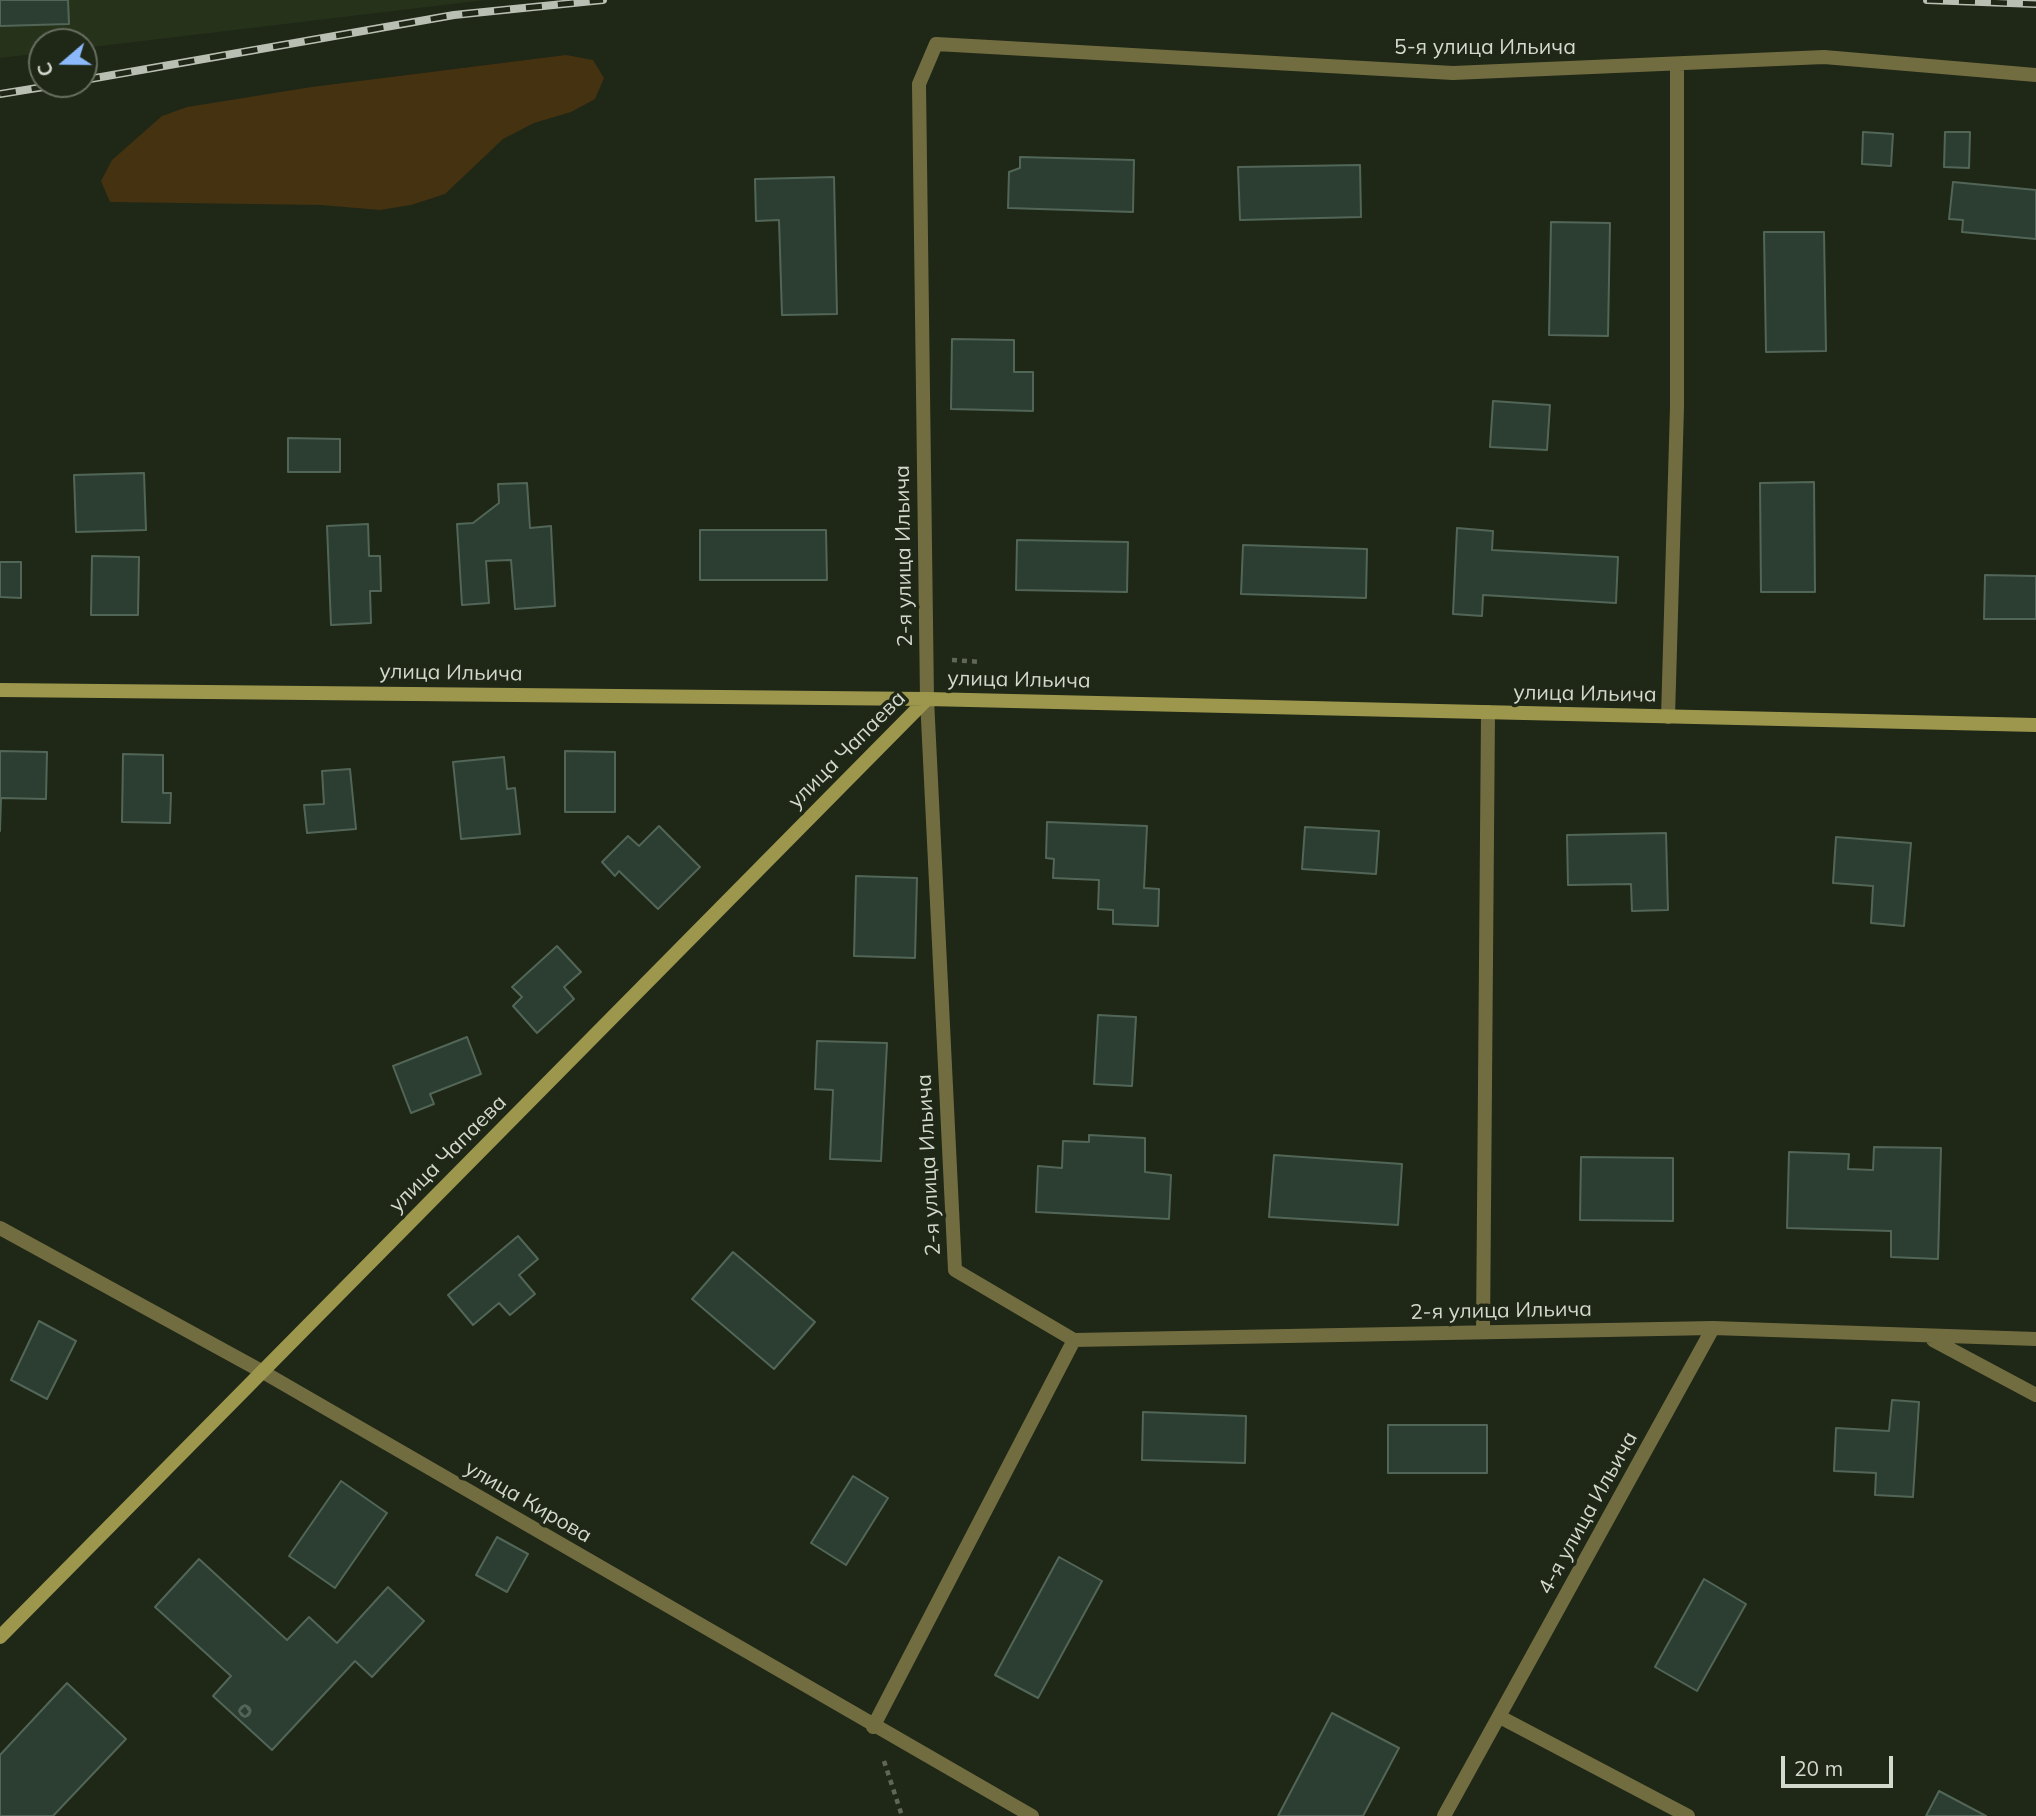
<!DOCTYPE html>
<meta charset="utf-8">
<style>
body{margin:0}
#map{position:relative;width:2036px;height:1816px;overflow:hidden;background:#1f2716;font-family:Mulish,sans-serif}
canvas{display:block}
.north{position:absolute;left:28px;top:28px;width:70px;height:70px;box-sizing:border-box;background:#1f2716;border:2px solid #676e60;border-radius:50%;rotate:250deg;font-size:19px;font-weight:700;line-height:28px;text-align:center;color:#d4d9ce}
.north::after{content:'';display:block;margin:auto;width:24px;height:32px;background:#8cb9fc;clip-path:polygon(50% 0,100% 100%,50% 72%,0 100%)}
.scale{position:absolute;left:1781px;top:1756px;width:112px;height:32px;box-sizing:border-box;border:4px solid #d4d9ce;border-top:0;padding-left:9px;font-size:21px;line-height:24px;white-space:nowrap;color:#d4d9ce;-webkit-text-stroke:5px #1f2716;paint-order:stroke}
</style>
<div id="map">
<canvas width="2036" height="1816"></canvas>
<div class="north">С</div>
<div class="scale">20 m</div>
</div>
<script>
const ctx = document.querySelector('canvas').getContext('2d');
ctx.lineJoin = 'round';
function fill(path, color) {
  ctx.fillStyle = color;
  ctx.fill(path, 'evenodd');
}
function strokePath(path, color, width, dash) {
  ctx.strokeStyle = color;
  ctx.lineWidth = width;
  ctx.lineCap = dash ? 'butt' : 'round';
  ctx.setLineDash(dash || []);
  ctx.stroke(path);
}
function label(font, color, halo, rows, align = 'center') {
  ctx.font = font + ' Mulish,sans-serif';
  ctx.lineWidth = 7;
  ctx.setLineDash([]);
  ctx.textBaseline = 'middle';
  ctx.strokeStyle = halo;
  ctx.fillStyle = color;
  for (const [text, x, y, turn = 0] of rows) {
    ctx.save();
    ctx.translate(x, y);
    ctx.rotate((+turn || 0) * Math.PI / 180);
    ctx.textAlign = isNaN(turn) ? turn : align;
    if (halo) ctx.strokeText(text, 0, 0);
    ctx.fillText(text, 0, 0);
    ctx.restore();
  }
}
fill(new Path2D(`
 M0,0H485L84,48V42H42V53L0,58Z`), '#27321b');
fill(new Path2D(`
 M566,55L593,60L604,78L595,99L571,112L534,123L503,139L445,194L411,205L380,210L321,205L110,202L101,181L112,160L162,116L187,107L312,87Z`), '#453211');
const building = new Path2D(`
 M0,0H68L69,24L0,26Z
 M1863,132L1893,134L1891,166L1862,164Z
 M1945,132H1970L1969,168L1944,167Z
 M1020,157L1134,160L1133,212L1008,208L1009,172L1020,168Z
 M1360,165L1361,217L1240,220L1238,167Z
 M834,177L837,314L782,315L779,220L756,221L755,179Z
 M1953,182L2036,190V239L1962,232L1963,220L1949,219Z
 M1551,222L1610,223L1608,336L1549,335Z
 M1764,232H1824L1826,351L1766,352Z
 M952,339L1014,340V372H1033V411L951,409Z
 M1493,401L1550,405L1547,450L1490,447Z
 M288,438L340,439V472H288Z
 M144,473L146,530L76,532L74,475Z
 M1814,482L1815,592H1761L1760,483Z
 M527,483L530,528L551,526L555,606L515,609L511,560L486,561L489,603L462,605L457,524L473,523L499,503L498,484Z
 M368,524L369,556H380L381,591H370L371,623L331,625L327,526Z
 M1457,528L1493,531L1492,550L1618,557L1616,603L1483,595L1482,616L1453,614Z
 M700,530H826L827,580H700Z
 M1017,540L1128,542L1127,592L1016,590Z
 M1243,545L1367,549L1366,598L1241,594Z
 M92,556L139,557L138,615H91Z
 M0,562H21V598L0,597Z
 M1985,575L2036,576V619H1984Z
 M0,751L47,752L46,799L1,798L0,831Z
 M565,751L615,752V812H565Z
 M123,754L163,755V793H171L170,823L122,822Z
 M504,757L507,789L515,788L520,834L461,839L453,762Z
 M350,769L356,829L307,833L304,805L324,804L322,771Z
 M1047,822L1147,826L1144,888L1159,889L1158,926L1113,924V910L1098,909L1099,880L1053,878L1054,859L1046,858Z
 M659,826L700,867L658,909L619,871L615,876L602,862L628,836L639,846Z
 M1305,827L1379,831L1376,874L1302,869Z
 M1666,833L1668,910L1632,911L1631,884L1568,885L1567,835Z
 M1836,837L1911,843L1904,926L1871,923L1873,886L1833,883Z
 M856,876L917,878L915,958L854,956Z
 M557,946L581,972L564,987L574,999L537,1033L513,1006L522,997L512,987Z
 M1098,1015L1136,1017L1132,1086L1094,1084Z
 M467,1037L481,1074L430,1094L434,1104L411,1113L393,1066Z
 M817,1041L887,1043L881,1161L830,1159L833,1090L815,1089Z
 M1089,1135L1145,1138V1172L1171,1175L1169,1219L1036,1212L1038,1166L1062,1168L1063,1141L1089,1142Z
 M1874,1147L1941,1148L1938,1259L1891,1257V1231L1787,1228L1789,1152L1849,1154L1848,1169L1873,1170Z
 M1274,1155L1402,1164L1398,1225L1269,1217Z
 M1581,1157L1673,1158V1221L1580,1220Z
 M518,1236L538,1259L519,1275L535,1294L510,1315L499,1303L473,1325L448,1295Z
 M733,1252L815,1322L774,1369L692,1299Z
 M39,1321L76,1341L47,1399L11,1380Z
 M1892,1400L1919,1402L1913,1497L1875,1495L1876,1473L1834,1471L1836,1428L1889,1431Z
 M1143,1412L1246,1416L1245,1463L1142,1460Z
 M1388,1425H1487V1473H1388Z
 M853,1476L888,1498L846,1565L811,1543Z
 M341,1481L387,1513L335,1588L289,1556Z
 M497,1537L528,1554L507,1592L476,1575Z
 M1059,1557L1102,1581L1038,1698L995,1675Z
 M199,1559L287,1640L309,1617L337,1643L388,1587L424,1621L372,1677L355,1661L272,1750L213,1696L231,1676L155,1607ZM245,1705L250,1712L245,1717L239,1711Z
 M1704,1579L1746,1604L1697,1691L1655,1667Z
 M67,1683L126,1739L53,1816H0V1755Z
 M239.5 1711a5.5 5.5 0 1 1 11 0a5.5 5.5 0 1 1-11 0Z
 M1332,1713L1399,1748L1363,1816H1278Z
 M1939,1791L1986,1816H1926Z`);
fill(building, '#2c3e32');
strokePath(building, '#526658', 2);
strokePath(new Path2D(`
 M952,660L982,662
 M884,1761L902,1816`), '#606758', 4.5, [5, 5]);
strokePath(new Path2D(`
 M2036,75L1824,57L1453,73L936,44L919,84L927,699L955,1270L1074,1340L1713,1328L2036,1339
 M1668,717L1677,407V64
 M0,1228L263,1372L1032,1816
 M1483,1332L1488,712
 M1933,1340L2036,1395
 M1500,1717L1688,1816
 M873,1727L1074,1340
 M1444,1816L1713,1328`), '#716d41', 14);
strokePath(new Path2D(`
 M0,690L927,699L2036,725
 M0,1637L927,699`), '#9d974e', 14);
const rail = new Path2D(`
 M1927,0L2036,4
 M84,80L454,15L603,0
 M0,94L62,84`);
strokePath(rail, '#babfb3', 8);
strokePath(rail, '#1f2716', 5, [16]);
label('21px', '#d4d9ce', '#1f2716', [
 ["5-я улица Ильича",1485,48],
 ["2-я улица Ильича",904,556,-91],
 ["улица Ильича",451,673,1],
 ["улица Ильича",1019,680,1],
 ["улица Ильича",1585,694,1],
 ["улица Чапаева",847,750,-45],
 ["улица Чапаева",448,1154,-45],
 ["2-я улица Ильича",929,1165,-93],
 ["2-я улица Ильича",1501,1311,-1],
 ["улица Кирова",528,1502,30],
 ["4-я улица Ильича",1588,1513,-61]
]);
</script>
